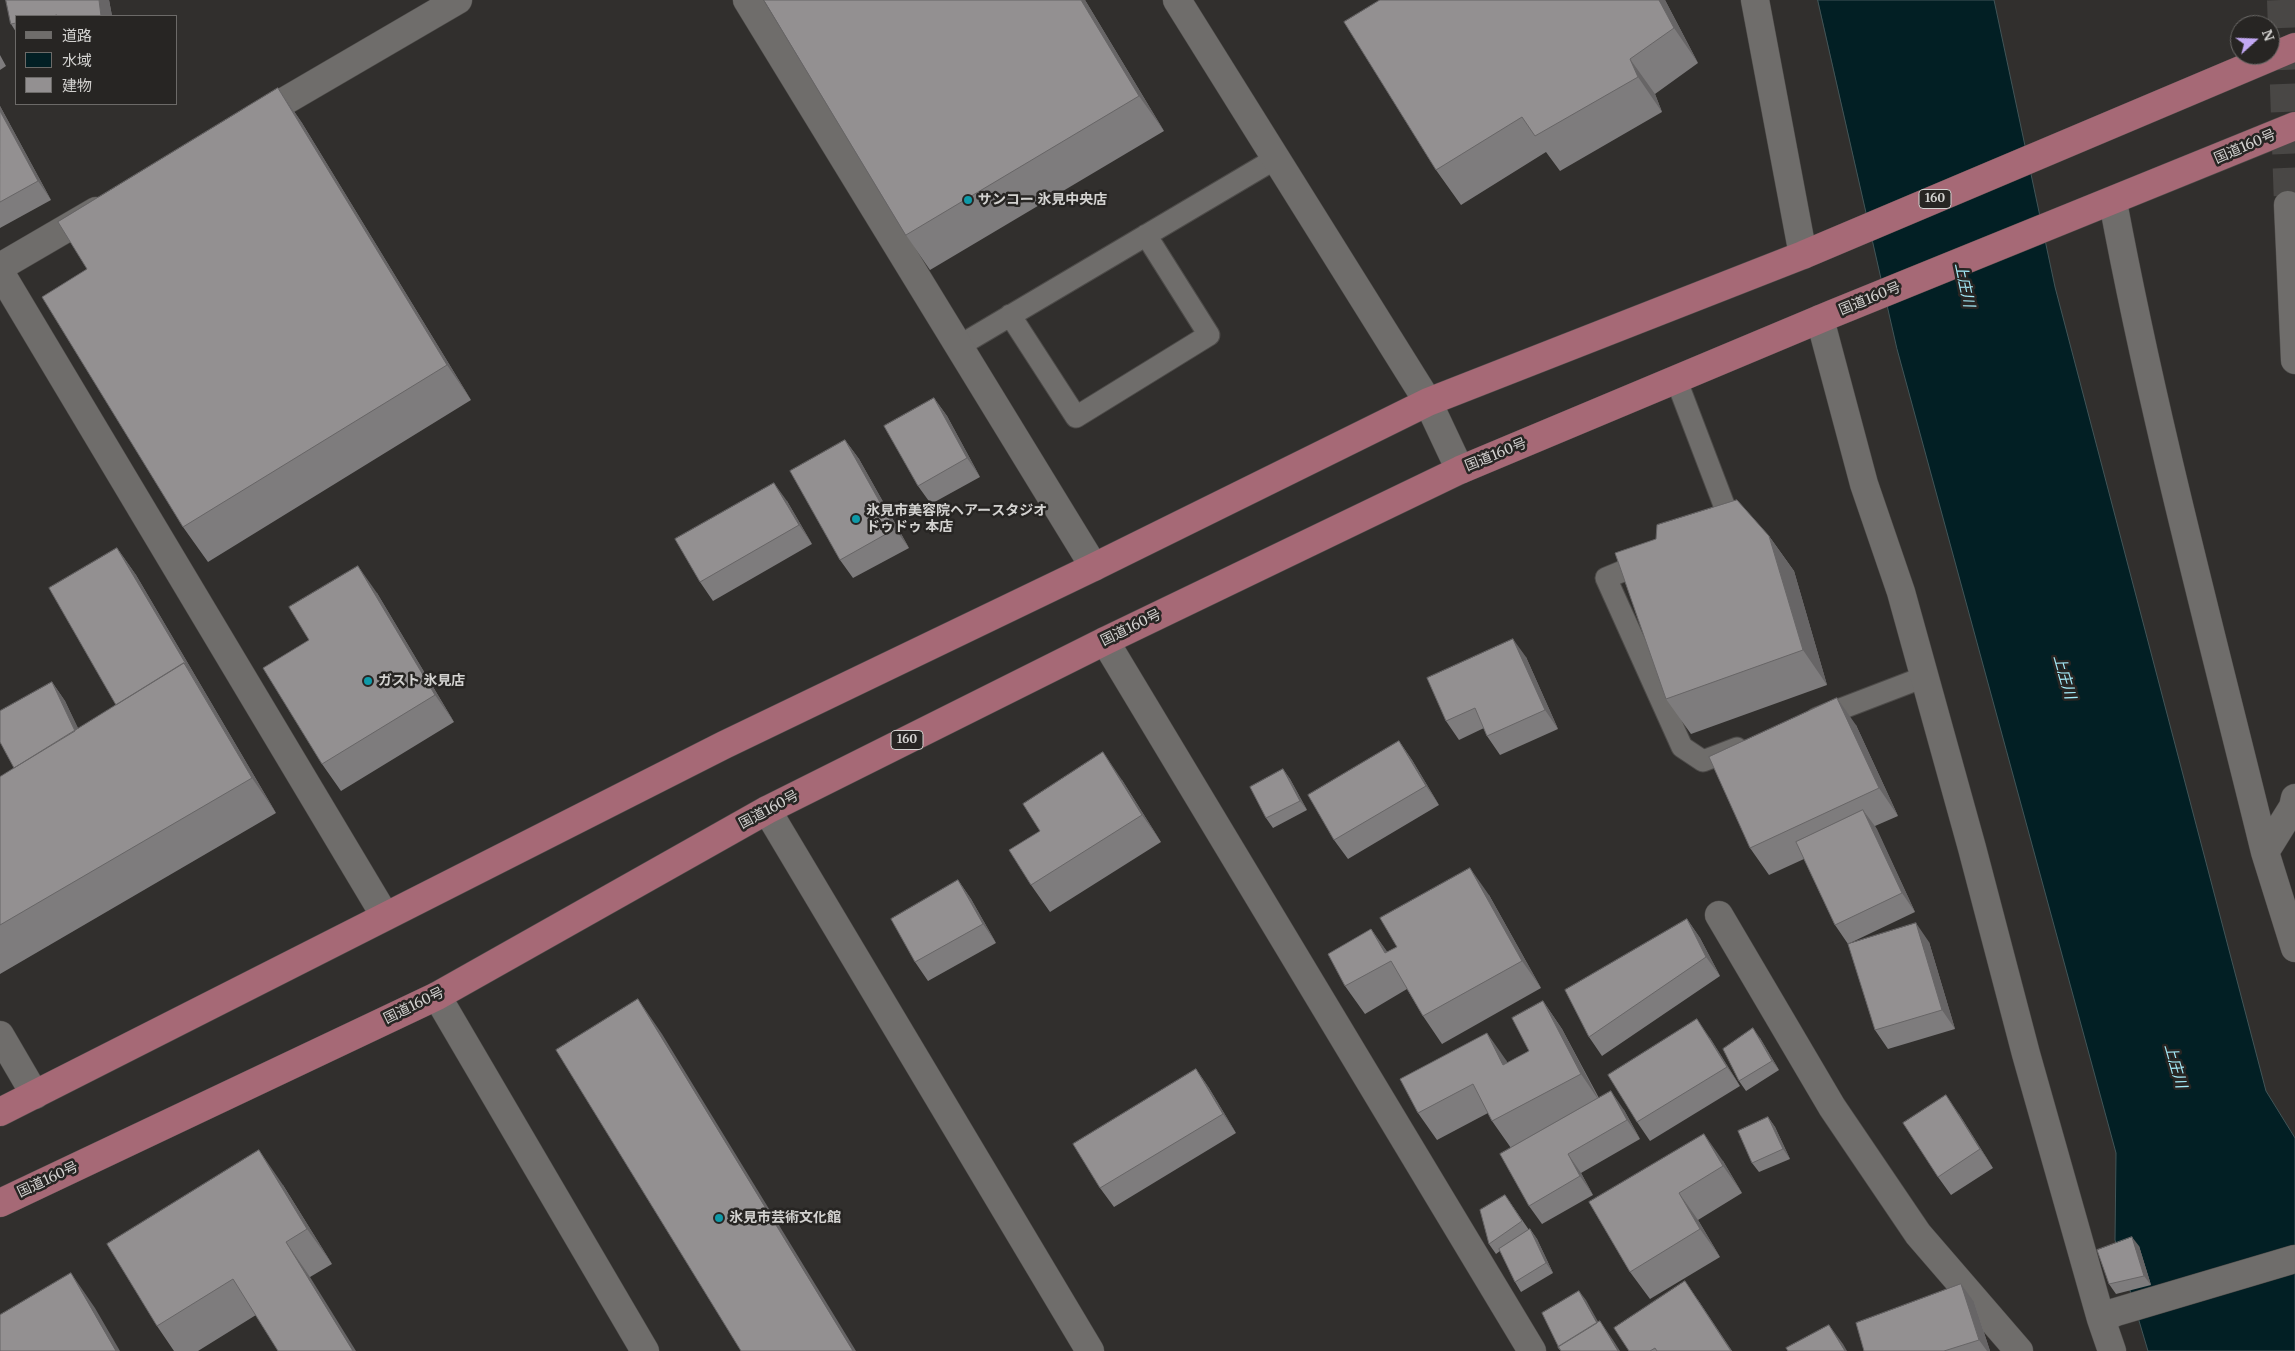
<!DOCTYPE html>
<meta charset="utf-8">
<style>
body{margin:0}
#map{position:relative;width:2295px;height:1351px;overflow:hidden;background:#312f2d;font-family:Merriweather,"Noto Sans JP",serif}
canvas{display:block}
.legend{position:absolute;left:15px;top:15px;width:162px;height:90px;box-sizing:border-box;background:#272523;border:1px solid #6c6a68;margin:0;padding:6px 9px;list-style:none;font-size:15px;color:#d3d2d0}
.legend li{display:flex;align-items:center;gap:10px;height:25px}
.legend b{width:25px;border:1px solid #6c6a68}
.north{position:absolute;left:2230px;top:15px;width:50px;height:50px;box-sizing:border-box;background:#272523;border:1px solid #6c6a68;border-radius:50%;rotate:70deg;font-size:14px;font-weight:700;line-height:20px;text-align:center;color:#d3d2d0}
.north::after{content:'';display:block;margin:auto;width:18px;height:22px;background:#c2a8f3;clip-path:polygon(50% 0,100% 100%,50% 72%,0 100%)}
</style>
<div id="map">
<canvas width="2295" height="1351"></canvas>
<ul class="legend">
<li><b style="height:6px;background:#6f6d6b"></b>道路</li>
<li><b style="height:14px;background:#021f24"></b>水域</li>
<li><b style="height:14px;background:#939091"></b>建物</li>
</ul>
<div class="north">N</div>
</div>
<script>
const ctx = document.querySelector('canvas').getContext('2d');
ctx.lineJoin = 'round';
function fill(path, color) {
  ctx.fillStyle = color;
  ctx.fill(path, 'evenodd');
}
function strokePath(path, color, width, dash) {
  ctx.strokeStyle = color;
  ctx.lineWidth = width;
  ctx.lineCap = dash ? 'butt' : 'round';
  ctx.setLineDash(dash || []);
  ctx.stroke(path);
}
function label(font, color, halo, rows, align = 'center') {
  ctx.font = font + ' Merriweather,"Noto Sans JP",serif';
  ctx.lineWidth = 5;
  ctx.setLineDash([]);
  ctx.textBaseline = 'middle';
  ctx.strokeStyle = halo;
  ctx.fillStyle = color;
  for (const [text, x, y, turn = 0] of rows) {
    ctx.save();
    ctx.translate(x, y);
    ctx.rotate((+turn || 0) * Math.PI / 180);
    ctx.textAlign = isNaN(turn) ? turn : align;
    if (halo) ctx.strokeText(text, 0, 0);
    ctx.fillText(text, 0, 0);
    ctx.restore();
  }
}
const water = new Path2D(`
 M1818,0H1994L2055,287L2266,1091L2295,1138V1351H2148L2115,1240L2116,1153L1897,349Z`);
fill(water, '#021f24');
strokePath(water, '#415558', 1);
strokePath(new Path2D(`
 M2281,0L2288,205`), '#494745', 28, [28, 14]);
const service = new Path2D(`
 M1010,315L1076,417L1209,335L1146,235
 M959,346L1275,159
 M1676,379L1732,526L1728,528
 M1647,561L1606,578L1682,747L1703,761L1737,748
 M1817,718L1924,677`);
const minor = new Path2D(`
 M747,0L1094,567
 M1755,0L1803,255
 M254,119L458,0
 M2113,202C2154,421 2212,636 2265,852
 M2288,205L2295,360
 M0,267L96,211
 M0,272L385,916
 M1820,319L1864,484L1901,592L1972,848L2026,1054L2101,1319
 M1105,641L1532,1351
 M2295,798L2293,807L2265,852L2295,948
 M767,810L1090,1351
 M1719,915L1832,1107L1918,1234L2019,1351
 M437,996L645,1351
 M0,1035L35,1095
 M2112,1351L2101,1319L2116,1312L2295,1259`);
const tertiary = new Path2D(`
 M1177,0L1428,402L1460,470`);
const trunk = new Path2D(`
 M0,1112L724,745L1094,567L1428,402L1803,255L2295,47
 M0,1203L437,996L767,810L1105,641L1460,470L1832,314L2295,126`);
strokePath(service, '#4d4b49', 23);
strokePath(minor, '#4d4b49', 29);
strokePath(tertiary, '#4d4b49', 29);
strokePath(trunk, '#4d4b49', 29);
strokePath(service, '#6f6d6b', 21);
strokePath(minor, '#6f6d6b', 28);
strokePath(tertiary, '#6f6d6b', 28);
strokePath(trunk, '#a66976', 28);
fill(new Path2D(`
 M6,0H109L112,16H16V32L11,24Z
 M764,0H1085L1164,131L930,270L906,235Z
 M1665,0L1698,63L1655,94L1662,112L1560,171L1546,152L1461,205L1436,170Z
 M0,55L6,66L0,70Z
 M278,88L302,123L471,400L208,562L183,527L87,269Z
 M0,106L51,200L0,228Z
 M934,398L947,416L980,477L931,504L918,486Z
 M845,440L859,459L909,548L853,578L840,560Z
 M787,501L812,544L713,601L700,582Z
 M1769,536L1794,571L1827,685L1691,734L1666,699Z
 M117,548L136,575L276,813L0,974V777L14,768L52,682L65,701L78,729L116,705Z
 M377,593L454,722L341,791L322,764L309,640Z
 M1526,657L1558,729L1500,755L1487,736L1484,728L1459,740L1446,721Z
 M1856,725L1898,816L1875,826L1915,912L1848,944L1835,925L1804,859L1769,875L1750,848Z
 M1399,741L1412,760L1439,805L1348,859L1334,840Z
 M1283,769L1290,779L1307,810L1273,828L1266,818Z
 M1122,780L1161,842L1050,912L1031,885Z
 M958,880L971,899L996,943L928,981L915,962Z
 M1489,895L1541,988L1442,1044L1423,1016L1407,989L1365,1014L1345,986L1371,929L1387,952Z
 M1687,919L1700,938L1720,976L1602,1056L1589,1037Z
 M1929,942L1955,1029L1888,1049L1875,1030Z
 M1543,1001L1562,1029L1599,1098L1624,1110L1640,1139L1581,1173L1593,1195L1542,1224L1529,1206L1511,1148L1492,1121L1488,1113L1437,1140L1418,1113L1506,1060L1507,1063L1529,1051Z
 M1710,1038L1740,1086L1650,1141L1637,1122Z
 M1760,1038L1779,1070L1746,1091L1739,1081Z
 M1196,1069L1209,1088L1236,1133L1114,1207L1100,1188Z
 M1959,1114L1993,1168L1951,1195L1938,1177Z
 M1768,1117L1775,1127L1790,1159L1759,1172L1752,1163Z
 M1723,1161L1742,1193L1698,1220L1720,1257L1650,1299L1630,1272L1589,1202Z
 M283,1185L332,1264L310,1277L256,1315L198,1351H174L157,1326Z
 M1505,1195L1529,1230L1530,1229L1537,1239L1553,1273L1521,1292L1515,1282L1500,1251L1496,1254L1489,1244Z
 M2139,1246L2151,1285L2116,1294L2109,1284Z
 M1698,1300L1732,1351H1629Z
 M1974,1302L1990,1351H1864Z`), '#7e7c7d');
fill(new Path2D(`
 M99,0H109L112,16H101Z
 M1081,0H1085L1164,131L1139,96Z
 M1659,0H1665L1698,63L1674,28Z
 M1630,59L1655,94L1662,112L1638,77Z
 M278,88L302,123L471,400L447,365Z
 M0,106L51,200L38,181L0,111Z
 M934,398L947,416L980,477L967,458Z
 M845,440L859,459L909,548L895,529Z
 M774,483L787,501L812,544L799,525Z
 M1769,536L1794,571L1827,685L1803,650Z
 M117,548L136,575L276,813L252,778Z
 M358,566L377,593L454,722L435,695Z
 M1513,639L1526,657L1558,729L1545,710Z
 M52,682L65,701L97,767L84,749Z
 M1837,698L1856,725L1898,816L1879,788Z
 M1399,741L1412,760L1439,805L1426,786Z
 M1103,752L1122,780L1161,842L1142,815Z
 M1283,769L1290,779L1307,810L1300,801Z
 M1863,810L1877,829L1915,912L1902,893Z
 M1470,868L1489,895L1541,988L1522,961Z
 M958,880L971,899L996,943L983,924Z
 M1687,919L1700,938L1720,976L1706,957Z
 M1916,923L1929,942L1955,1029L1942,1010Z
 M1371,929L1391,957V961L1385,953Z
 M638,999L662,1034L856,1351H853Z
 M1543,1001L1562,1029L1600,1102L1581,1074Z
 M1697,1019L1710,1038L1740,1086L1727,1067Z
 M1753,1028L1760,1038L1779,1070L1772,1061Z
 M1487,1033L1506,1060L1522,1092L1503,1065Z
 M1196,1069L1209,1088L1236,1133L1223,1114Z
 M1611,1091L1624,1110L1640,1139L1627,1120Z
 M1946,1095L1959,1114L1993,1168L1980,1149Z
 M1768,1117L1775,1127L1790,1159L1783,1149Z
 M1704,1134L1723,1161L1742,1193L1723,1166Z
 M259,1150L283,1185L332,1264L307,1229Z
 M1568,1154L1581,1173L1593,1195L1580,1176Z
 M1679,1193L1698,1220L1720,1257L1700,1229Z
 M1530,1229L1537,1239L1553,1273L1546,1263Z
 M2132,1237L2139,1246L2151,1285L2144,1276Z
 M286,1242L310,1277L356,1351H353Z
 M71,1273L95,1308L120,1351H116Z
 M1685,1281L1698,1300L1732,1351H1731Z
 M1961,1284L1974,1302L1990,1351H1987L1979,1340Z
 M1579,1291L1586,1300L1606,1336L1599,1326Z
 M1600,1321L1613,1340L1620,1351H1618Z
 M1829,1325L1843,1344L1847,1351H1845Z`), '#676566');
const building = new Path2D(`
 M6,0H99L101,16H57V15L52,16H16V23L11,24Z
 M764,0H1081L1139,96L906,235Z
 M1380,0H1659L1674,28L1630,59L1638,77L1535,136L1522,117L1436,170L1344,22Z
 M278,88L447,365L183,527L42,297L87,269L58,222Z
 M0,111L38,181L0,202Z
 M934,398L967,458L918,486L884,426Z
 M845,440L895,529L840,560L790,471Z
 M774,483L799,525L700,582L675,539Z
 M1737,500L1769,536L1803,650L1666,699L1615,553L1656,539L1657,525Z
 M117,548L190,671L184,663L116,705L49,588Z
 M358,566L435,695L322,764L263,668L309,640L289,607Z
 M1513,639L1545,710L1487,736L1475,708L1446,721L1427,678Z
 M184,663L252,778L0,925V777Z
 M52,682L75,731L14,768L0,742V711Z
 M1837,698L1879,788L1750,848L1709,757Z
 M1399,741L1426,786L1334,840L1308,795Z
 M1103,752L1142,815L1031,885L1009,850L1040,831L1023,804Z
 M1283,769L1300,801L1266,818L1250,787Z
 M1863,810L1902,893L1835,925L1796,842Z
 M1470,868L1522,961L1423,1016L1391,961L1345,986L1328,954L1371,929L1385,953L1397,947L1380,918Z
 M958,880L983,924L915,962L891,919Z
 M1687,919L1706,957L1589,1037L1565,990Z
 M1916,923L1942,1010L1875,1030L1848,944Z
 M638,999L853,1351H741L556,1050Z
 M1543,1001L1581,1074L1492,1121L1473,1084L1418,1113L1400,1079L1487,1033L1503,1065L1529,1051L1512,1018Z
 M1697,1019L1727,1067L1637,1122L1608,1075Z
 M1753,1028L1772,1061L1739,1081L1723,1049Z
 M1196,1069L1223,1114L1100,1188L1073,1144Z
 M1611,1091L1627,1120L1568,1154L1580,1176L1529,1206L1500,1154Z
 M1946,1095L1980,1149L1938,1177L1903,1123Z
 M1768,1117L1783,1149L1752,1163L1738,1131Z
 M1704,1134L1723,1166L1679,1193L1700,1229L1630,1272L1589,1202Z
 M259,1150L307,1229L286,1242L353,1351H278L233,1279L157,1326L107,1244Z
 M1505,1195L1522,1221L1489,1244L1480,1210Z
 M1530,1229L1546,1263L1515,1282L1499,1249Z
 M2132,1237L2144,1276L2109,1284L2097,1250Z
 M71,1273L116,1351H0V1315Z
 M1685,1281L1731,1351H1657L1655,1348L1650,1351H1629L1614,1328Z
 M1961,1284L1979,1340L1944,1351H1864L1856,1323Z
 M1579,1291L1597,1323L1558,1347L1560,1350L1542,1313Z
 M1600,1321L1618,1351H1561L1558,1347Z
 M1829,1325L1845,1351H1788L1786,1348Z`);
fill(building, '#939091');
strokePath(building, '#676566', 1);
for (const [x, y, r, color] of [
 [968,200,5,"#0f9aa8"],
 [856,519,5,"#0f9aa8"],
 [368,681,5,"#0f9aa8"],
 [719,1218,5,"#0f9aa8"]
]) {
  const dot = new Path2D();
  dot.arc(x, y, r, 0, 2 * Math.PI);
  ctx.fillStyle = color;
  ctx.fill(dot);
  strokePath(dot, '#272523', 2);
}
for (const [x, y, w] of [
 [1935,199,32],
 [907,740,32]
]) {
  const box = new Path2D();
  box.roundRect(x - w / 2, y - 9.5, w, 19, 4);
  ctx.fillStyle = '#272523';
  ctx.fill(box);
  strokePath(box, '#d3d2d0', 1);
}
label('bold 12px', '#d3d2d0', null, [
 ["160",1935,199],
 ["160",907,740]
]);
label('14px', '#d3d2d0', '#272523', [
 ["国道160号",2245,147,-23],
 ["国道160号",1870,299,-22],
 ["国道160号",1496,455,-22],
 ["国道160号",1131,628,-26],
 ["国道160号",769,810,-28],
 ["国道160号",414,1006,-26],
 ["国道160号",48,1180,-25]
]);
label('bold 14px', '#d3d2d0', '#272523', [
 ["サンコー 氷見中央店",978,200],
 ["氷見市美容院ヘアースタジオ",866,511],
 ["ドゥドゥ 本店",866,527],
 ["ガスト 氷見店",378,681],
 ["氷見市芸術文化館",729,1218]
], 'left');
label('italic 15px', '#a5ebf9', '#272523', [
 ["上庄川",1964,285,78],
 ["上庄川",2064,677,74],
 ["上庄川",2175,1066,74]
]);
</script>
